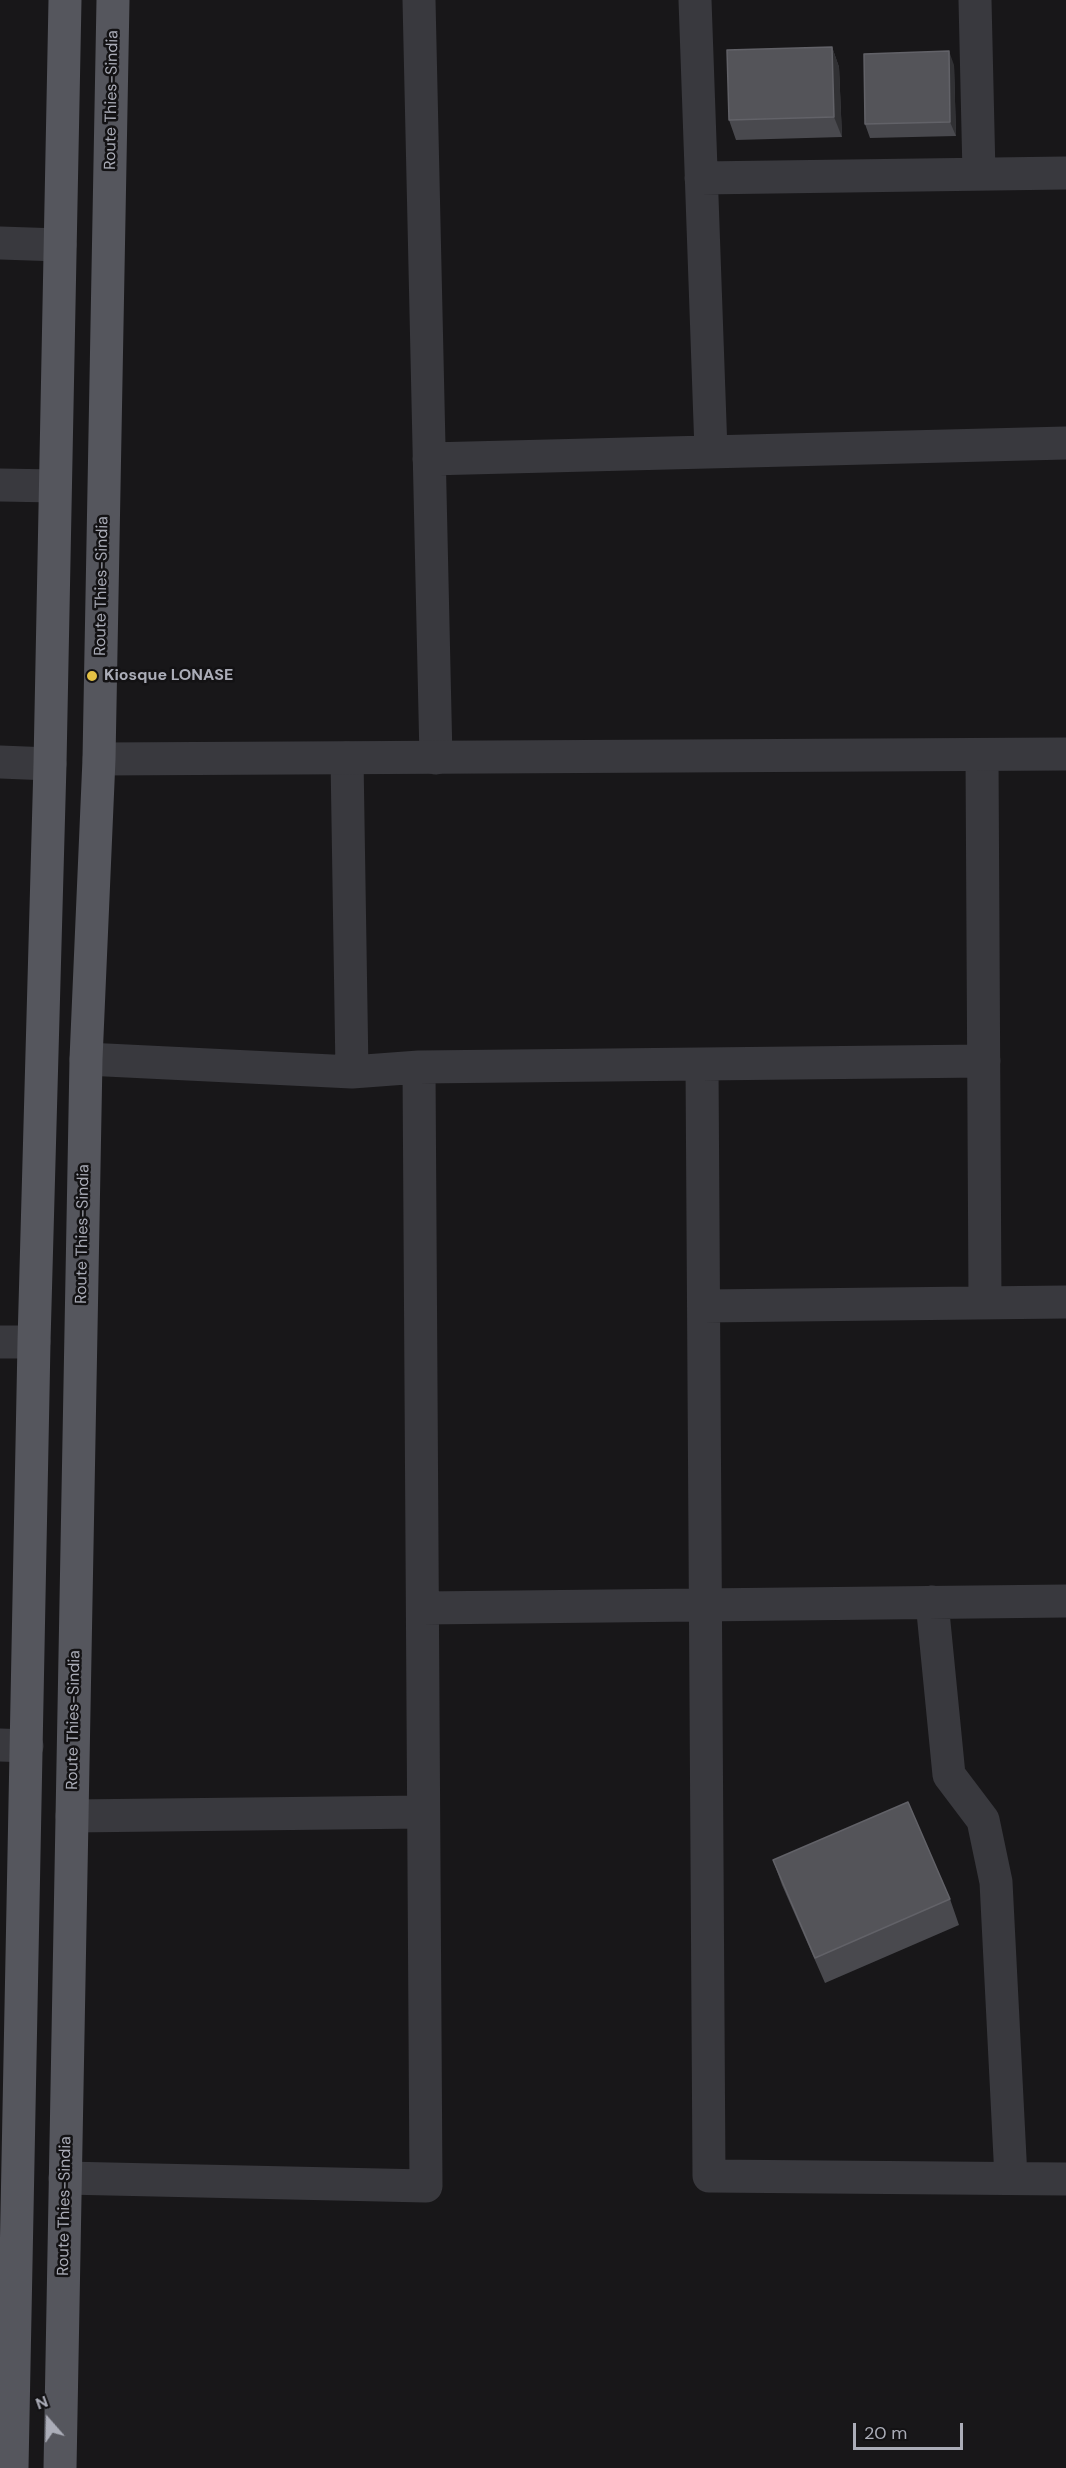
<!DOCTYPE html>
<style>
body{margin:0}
#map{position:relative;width:1066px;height:2468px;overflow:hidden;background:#181719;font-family:"DM Sans",sans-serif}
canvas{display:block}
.north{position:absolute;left:18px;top:2390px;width:60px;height:60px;-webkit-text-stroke:4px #131214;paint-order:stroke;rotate:340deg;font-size:16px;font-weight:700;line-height:24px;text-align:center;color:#abadb8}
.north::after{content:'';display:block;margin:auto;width:21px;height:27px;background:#abadb8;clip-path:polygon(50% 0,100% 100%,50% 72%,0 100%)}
.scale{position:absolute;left:853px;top:2423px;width:110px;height:27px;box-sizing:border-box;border:3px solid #abadb8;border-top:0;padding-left:8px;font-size:18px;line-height:21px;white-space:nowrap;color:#abadb8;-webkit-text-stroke:4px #131214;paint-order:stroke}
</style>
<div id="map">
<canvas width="1066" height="2468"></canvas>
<div class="north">N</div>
<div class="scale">20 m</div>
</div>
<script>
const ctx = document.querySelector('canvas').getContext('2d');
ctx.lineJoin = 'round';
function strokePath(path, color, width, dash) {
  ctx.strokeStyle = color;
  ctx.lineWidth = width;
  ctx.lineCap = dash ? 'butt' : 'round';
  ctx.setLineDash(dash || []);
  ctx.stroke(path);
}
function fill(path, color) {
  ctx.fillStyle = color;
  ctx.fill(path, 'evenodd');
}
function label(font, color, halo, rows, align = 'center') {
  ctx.font = font + ' "DM Sans",sans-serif';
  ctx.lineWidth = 5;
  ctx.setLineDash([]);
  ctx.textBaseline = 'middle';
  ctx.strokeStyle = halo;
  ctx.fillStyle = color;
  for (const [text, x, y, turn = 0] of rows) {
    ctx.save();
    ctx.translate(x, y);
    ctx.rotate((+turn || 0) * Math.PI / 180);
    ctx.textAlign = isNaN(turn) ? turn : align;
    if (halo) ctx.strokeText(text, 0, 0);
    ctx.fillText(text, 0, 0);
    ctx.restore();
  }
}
strokePath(new Path2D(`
 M419,0L436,758
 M695,0L711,451
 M975,0L979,174
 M701,178L1066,173
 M0,243L60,245
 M429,459L1066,443
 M0,485L55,486
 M982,755L985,1303
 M347,758L352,1072
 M0,762L50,764
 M86,1059L352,1072L419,1067L984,1061
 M702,1064L709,2176L1066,2179
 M704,1306L1066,1302
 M932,1602L949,1775L983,1820L996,1882L1011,2178
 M423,1608L1066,1601
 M0,1745L27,1746
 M72,1816L423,1812
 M65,2178L426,2186L419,1067`), '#39393e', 33);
strokePath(new Path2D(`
 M99,759L1066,754
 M0,1342H34`), '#39393e', 33);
strokePath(new Path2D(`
 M12,2468L34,1342L50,764L65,0
 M60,2468L86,1059L99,759L113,0`), '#55565d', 33);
fill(new Path2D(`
 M832,47L839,67L842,137L736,140L729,120Z
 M954,65L956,136L870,138L865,124Z
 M773,1860L950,1899L959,1925L825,1983L782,1885Z`), '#49494e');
fill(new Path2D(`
 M832,47L839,67L842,137L834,117Z
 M949,51L954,65L956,136L950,122Z`), '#313134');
const building = new Path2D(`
 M832,47L834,117L729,120L727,50Z
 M949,51L950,122L865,124L864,54Z
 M908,1802L950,1899L815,1958L773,1860Z`);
fill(building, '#545459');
strokePath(building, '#626268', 1.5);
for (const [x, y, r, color] of [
 [92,676,6,"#e4c145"]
]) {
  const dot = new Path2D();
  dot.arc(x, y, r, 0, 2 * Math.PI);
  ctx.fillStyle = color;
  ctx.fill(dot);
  strokePath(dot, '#131214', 2);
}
label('16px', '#abadb8', '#131214', [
 ["Route Thies-Sindia",112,100,-89],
 ["Route Thies-Sindia",102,586,-89],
 ["Route Thies-Sindia",83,1234,-89],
 ["Route Thies-Sindia",74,1720,-89],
 ["Route Thies-Sindia",65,2206,-89]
]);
label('bold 16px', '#abadb8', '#131214', [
 ["Kiosque LONASE",104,676]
], 'left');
</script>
